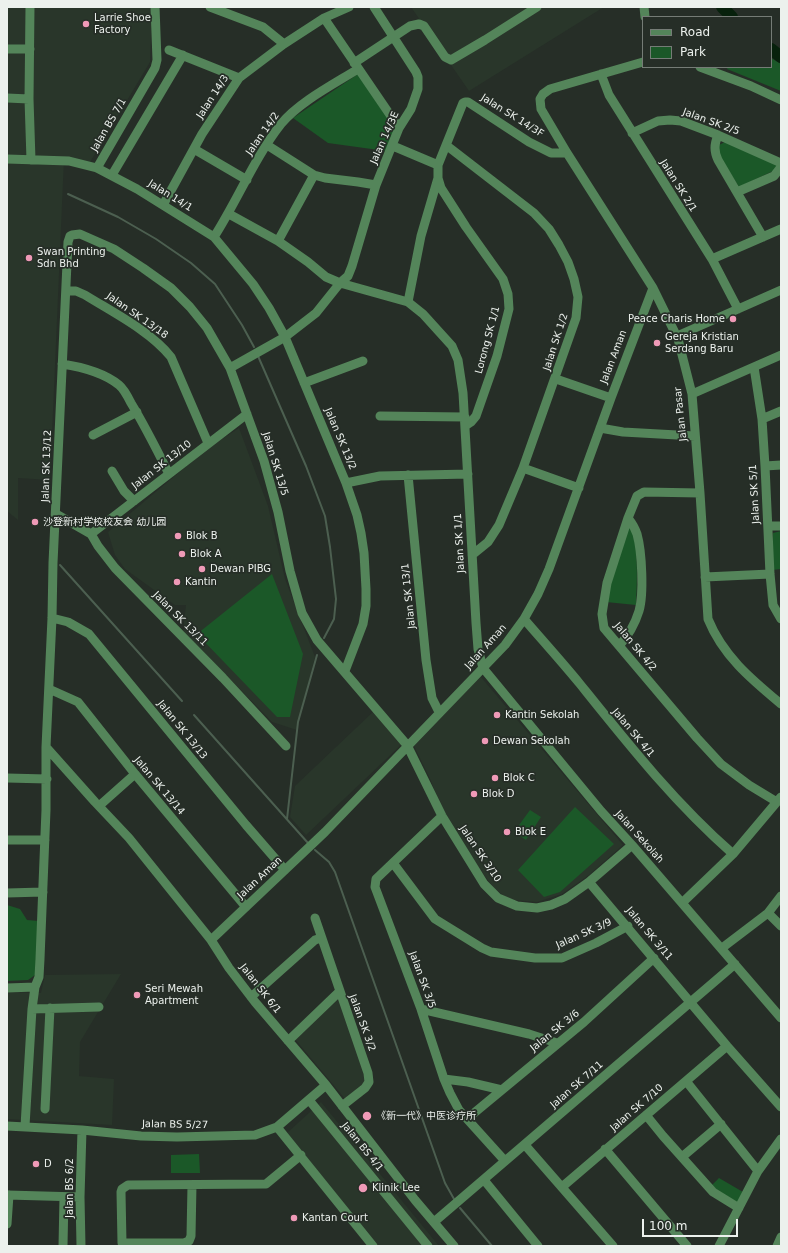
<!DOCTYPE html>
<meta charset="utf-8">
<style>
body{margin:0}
#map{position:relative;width:788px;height:1253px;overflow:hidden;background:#262e27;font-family:"DejaVu Sans",sans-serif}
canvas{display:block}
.frame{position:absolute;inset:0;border:8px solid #ecf1ed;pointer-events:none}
.legend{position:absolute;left:642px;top:16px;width:130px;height:52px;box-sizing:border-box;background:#262e27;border:1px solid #757c76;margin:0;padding:5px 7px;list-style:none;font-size:12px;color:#ecf1ed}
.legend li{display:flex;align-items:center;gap:8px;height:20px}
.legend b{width:20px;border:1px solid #757c76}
.scale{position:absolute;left:642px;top:1219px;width:96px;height:18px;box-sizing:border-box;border:2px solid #ecf1ed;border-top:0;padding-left:5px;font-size:12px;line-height:14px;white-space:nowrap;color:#ecf1ed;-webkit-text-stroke:3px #262e27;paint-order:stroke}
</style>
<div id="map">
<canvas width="788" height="1253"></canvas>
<div class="frame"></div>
<ul class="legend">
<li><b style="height:5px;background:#54855a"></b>Road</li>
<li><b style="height:11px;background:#1b5828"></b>Park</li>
</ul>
<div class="scale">100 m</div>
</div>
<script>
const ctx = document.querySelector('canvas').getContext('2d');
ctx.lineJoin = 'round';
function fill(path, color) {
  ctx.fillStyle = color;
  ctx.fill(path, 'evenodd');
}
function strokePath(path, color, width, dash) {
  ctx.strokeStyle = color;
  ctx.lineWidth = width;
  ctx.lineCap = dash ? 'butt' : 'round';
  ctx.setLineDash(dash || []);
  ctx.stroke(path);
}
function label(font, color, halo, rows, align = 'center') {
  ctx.font = font + ' "DejaVu Sans","Noto Sans SC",sans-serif';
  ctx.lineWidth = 3.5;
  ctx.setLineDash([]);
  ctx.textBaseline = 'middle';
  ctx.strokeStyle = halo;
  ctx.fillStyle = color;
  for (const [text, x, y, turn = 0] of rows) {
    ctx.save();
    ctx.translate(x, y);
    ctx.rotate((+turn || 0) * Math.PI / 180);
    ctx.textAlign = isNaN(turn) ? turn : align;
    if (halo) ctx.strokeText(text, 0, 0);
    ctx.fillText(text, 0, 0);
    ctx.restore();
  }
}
fill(new Path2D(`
 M7,7H152L150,62L90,162L64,158L50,480L18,478V520L7,511Z
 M411,7H604L469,91Z
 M239,428L268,506L285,579L315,657L297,730L272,722L183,631L186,605H175L125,569L115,555L108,532L208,448Z
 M480,676L623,845L589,875L562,894L537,902L514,900L504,896L494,888L477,866L440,805L431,781L414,746Z
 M374,711L402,744L306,835L290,817L295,786Z
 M121,974L80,1042L79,1076L114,1079L112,1125L7,1119V992L41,993L45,975Z
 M339,999L367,1080L363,1087L346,1100L294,1038Z
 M321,1102L439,1246H377L287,1133Z`), '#29362a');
fill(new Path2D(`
 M771,58L781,64V91L727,69L728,67H771Z
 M358,74L396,131L386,151L328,143L293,118Z
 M727,141L778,165L773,171L739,187L717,152V146Z
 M631,526C639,537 637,590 636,605L606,602L610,581L628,528Z
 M781,531V569L772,570L773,533Z
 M272,574L303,654L290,717H277L197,634Z
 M575,807L614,844L560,892L544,897L518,870Z
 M530,810L541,817L526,840L514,832Z
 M7,905L20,909L27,920L39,921L38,973L28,980L7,981Z
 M199,1154L200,1173H171V1155Z
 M719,1178L743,1192L738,1203L716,1189L712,1185Z`), '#1b5828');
strokePath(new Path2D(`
 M68,194L118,217L156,239L191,263L215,284L242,325L254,347
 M258,356L306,466L325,516L330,547L336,599L334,619L324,638
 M60,565L182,701
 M194,715L308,843
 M287,819L298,722L317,655
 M315,850L329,862L335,872L445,1183L454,1199
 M460,1208L492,1246`), '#4c5f50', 2);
strokePath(new Path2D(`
 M722,7L732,17
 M771,49L781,57`), '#07210c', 12);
strokePath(new Path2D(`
 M30,7L29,99L31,160
 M210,7L263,27L284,44
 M644,7L645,17
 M324,18L399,128
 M7,49H30
 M169,50L239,78
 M643,62L550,89L543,94L540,99L541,109L567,153L653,288L678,339L692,394L700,493L708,619C723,656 751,679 781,704
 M354,63L410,26L419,24L424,26L445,57L451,60L485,40L537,7
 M700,67L751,86L781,100
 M601,74L609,95L712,259L738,309
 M7,98L29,99
 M632,133L658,121L670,120L681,121L718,135L781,163
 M718,135C714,145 714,151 718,160L763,237
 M267,145L314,175L325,178L358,182L376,185
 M446,145L534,213L549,229L559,245L568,262L574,279L578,297L576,318L523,468L499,525L488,542L472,555
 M393,146L438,165
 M194,149L247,180
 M7,159L69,161L97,168L137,189L214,237L253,284L269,308L285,337L346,483L357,515L361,533L364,553L366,589V606L363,624L345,671
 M97,168L155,68L157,60L155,7
 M112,175L183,55
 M438,178L441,188L466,227L503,279L508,294L509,309L497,356L476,416L471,422L465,426
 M737,192L774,176L781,167
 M163,205L202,134L239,78L284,44L324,18L349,7
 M229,214L278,241L308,262L326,277L340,283L408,302L423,314L452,346L458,360L463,393L476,623L478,649L483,668L601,811L632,845L781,1018
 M214,237C237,201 255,157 281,124C299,102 334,84 358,69
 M278,241L314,175
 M712,259L781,229
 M66,291H76L85,295C114,313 150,331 171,357L208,443
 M408,302L421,236L438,178V165L463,103L465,102H468L529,142L551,153H567
 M677,336L781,290
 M62,364C82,367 103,372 119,385C124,389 128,397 131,403C145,426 157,450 169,474
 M754,367L762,419L765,466L770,574L773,605L781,619
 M230,368L285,337L316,313L340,283L348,276L352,266L376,185L399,128L411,109L418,89V77L416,72L374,7
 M556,379L611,398
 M304,383L363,361
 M692,394L781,355
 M380,416L465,417
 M762,419L781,411
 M600,428L623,432L695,436
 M93,435L137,412
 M765,466L781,465
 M523,468L579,488
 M112,471L124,491L134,501
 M408,475L426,660L432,698L439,712
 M346,483L380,476L468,474
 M700,493L644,492L637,496L628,518L607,583L602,614L604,628L697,738L721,764L749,785L777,802
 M56,514L91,534L98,546L115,568L223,678L286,746
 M768,525L772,526H781
 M91,534L247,414
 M705,577L770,574
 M52,618L68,622L89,634L246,825L285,870
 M524,619C543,641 562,662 580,684C629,745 674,802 733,854
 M619,646C628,636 635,624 639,611C644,594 642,552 637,534C635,528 632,523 628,518
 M49,689L78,702L135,774L246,907
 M46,747L95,802L129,838L211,940L229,968L255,1002L326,1085L415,1200L454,1246
 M7,778L47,779
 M99,806L135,774
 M442,816L376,879L375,887L421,1009L444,1079L450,1093L459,1110L505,1161
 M7,840H45
 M393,863L435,919L482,948L491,952L535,958H562L596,943L628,926
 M589,882L727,1046L781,1107
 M7,893L43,892
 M682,903L733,854L781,797
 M768,913L781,926
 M315,918C333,970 350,1021 368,1073L369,1082L365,1088L342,1106
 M211,940L325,832L505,645L524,619L538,594L549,569L611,398L653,288
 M722,948L768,913L781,896
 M7,988L35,987
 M251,997L315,940L321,938
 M32,1009L99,1007
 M421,1009L529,1034L557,1043
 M288,1041L339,992
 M444,1079L468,1082L502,1090
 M686,1081L758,1171
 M309,1100L428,1246
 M45,1109L50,1008
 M646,1115L663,1136L713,1192L739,1208
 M468,1118L584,1022L654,958
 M7,1126L82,1130L141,1136L177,1137L255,1135L277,1127L326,1085
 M25,1126L32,1009L35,987L39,977L40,959L46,810V747L52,618L53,563L68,242L70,236L72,235L80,234L114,249L143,268L171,288L190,307L207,328L230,368L264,461L278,512L290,571L302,613L317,640L407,745L442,816L484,884L498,898L517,906L537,908L551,905L565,899L589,882L632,845
 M277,1127L373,1246
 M525,1145L613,1246
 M605,1149L687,1246
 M682,1157L721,1124
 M484,1180L538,1246
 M192,1185L191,1236L189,1241L184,1243H122L121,1192L122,1189L128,1185L266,1184L301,1155
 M562,1187L727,1046
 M7,1195L80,1197
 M434,1222L735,964
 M7,1224L9,1195
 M63,1246L64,1197
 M81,1246L80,1197L82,1130
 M719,1246L758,1171L781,1139
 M777,1246L781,1237`), '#54855a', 9);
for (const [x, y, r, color] of [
 [86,24,4,"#ef9ab7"],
 [29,258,4,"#ef9ab7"],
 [733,319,4,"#ef9ab7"],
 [657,343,4,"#ef9ab7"],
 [35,522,4,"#ef9ab7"],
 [178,536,4,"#ef9ab7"],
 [182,554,4,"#ef9ab7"],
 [202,569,4,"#ef9ab7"],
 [177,582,4,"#ef9ab7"],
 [497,715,4,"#ef9ab7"],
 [485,741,4,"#ef9ab7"],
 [495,778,4,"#ef9ab7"],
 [474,794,4,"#ef9ab7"],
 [507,832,4,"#ef9ab7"],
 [137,995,4,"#ef9ab7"],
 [367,1116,5,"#ef9ab7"],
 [36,1164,4,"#ef9ab7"],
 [363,1188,5,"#ef9ab7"],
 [294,1218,4,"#ef9ab7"]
]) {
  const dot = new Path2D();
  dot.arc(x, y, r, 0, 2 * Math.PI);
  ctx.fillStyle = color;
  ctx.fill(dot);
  strokePath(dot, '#262e27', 1.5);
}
label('10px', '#ecf1ed', '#262e27', [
 ["Larrie Shoe",94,18],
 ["Factory",94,30],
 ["Swan Printing",37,252],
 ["Sdn Bhd",37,264],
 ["Peace Charis Home",725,319,"right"],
 ["Gereja Kristian",665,337],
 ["Serdang Baru",665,349],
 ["沙登新村学校校友会 幼儿园",43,522],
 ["Blok B",186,536],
 ["Blok A",190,554],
 ["Dewan PIBG",210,569],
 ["Kantin",185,582],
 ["Kantin Sekolah",505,715],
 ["Dewan Sekolah",493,741],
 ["Blok C",503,778],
 ["Blok D",482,794],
 ["Blok E",515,832],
 ["Seri Mewah",145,989],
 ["Apartment",145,1001],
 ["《新一代》中医诊疗所",376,1116],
 ["D",44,1164],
 ["Klinik Lee",372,1188],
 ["Kantan Court",302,1218]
], 'left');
label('10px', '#ecf1ed', '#262e27', [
 ["Jalan 14/3",213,97,-57],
 ["Jalan SK 14/3F",512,116,32],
 ["Jalan SK 2/5",711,122,20],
 ["Jalan BS 7/1",109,125,-60],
 ["Jalan 14/2",263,134,-55],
 ["Jalan 14/3E",385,138,-66],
 ["Jalan SK 2/1",678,186,58],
 ["Jalan 14/1",170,196,32],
 ["Jalan SK 13/18",137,316,35],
 ["Lorong SK 1/1",488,340,-75],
 ["Jalan SK 1/2",556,342,-72],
 ["Jalan Aman",614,357,-69],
 ["Jalan Pasar",681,414,-96],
 ["Jalan SK 13/2",340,439,67],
 ["Jalan SK 13/5",275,464,73],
 ["Jalan SK 13/10",162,465,-38],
 ["Jalan SK 13/12",47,466,-88],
 ["Jalan SK 5/1",755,494,-93],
 ["Jalan SK 1/1",460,543,-93],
 ["Jalan SK 13/1",409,596,-96],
 ["Jalan SK 13/11",180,619,45],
 ["Jalan Aman",486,647,-48],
 ["Jalan SK 4/2",635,647,50],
 ["Jalan SK 13/13",182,730,51],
 ["Jalan SK 4/1",633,733,50],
 ["Jalan SK 13/14",159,786,50],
 ["Jalan Sekolah",639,837,48],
 ["Jalan SK 3/10",480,854,56],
 ["Jalan Aman",260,878,-43],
 ["Jalan SK 3/9",584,934,-24],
 ["Jalan SK 3/11",649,934,50],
 ["Jalan SK 3/5",422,980,70],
 ["Jalan SK 6/1",260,989,52],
 ["Jalan SK 3/2",362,1023,70],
 ["Jalan SK 3/6",555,1031,-39],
 ["Jalan SK 7/11",577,1085,-41],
 ["Jalan SK 7/10",637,1108,-41],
 ["Jalan BS 5/27",175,1125,1],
 ["Jalan BS 4/1",362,1147,51],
 ["Jalan BS 6/2",70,1188,-90]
]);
</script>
